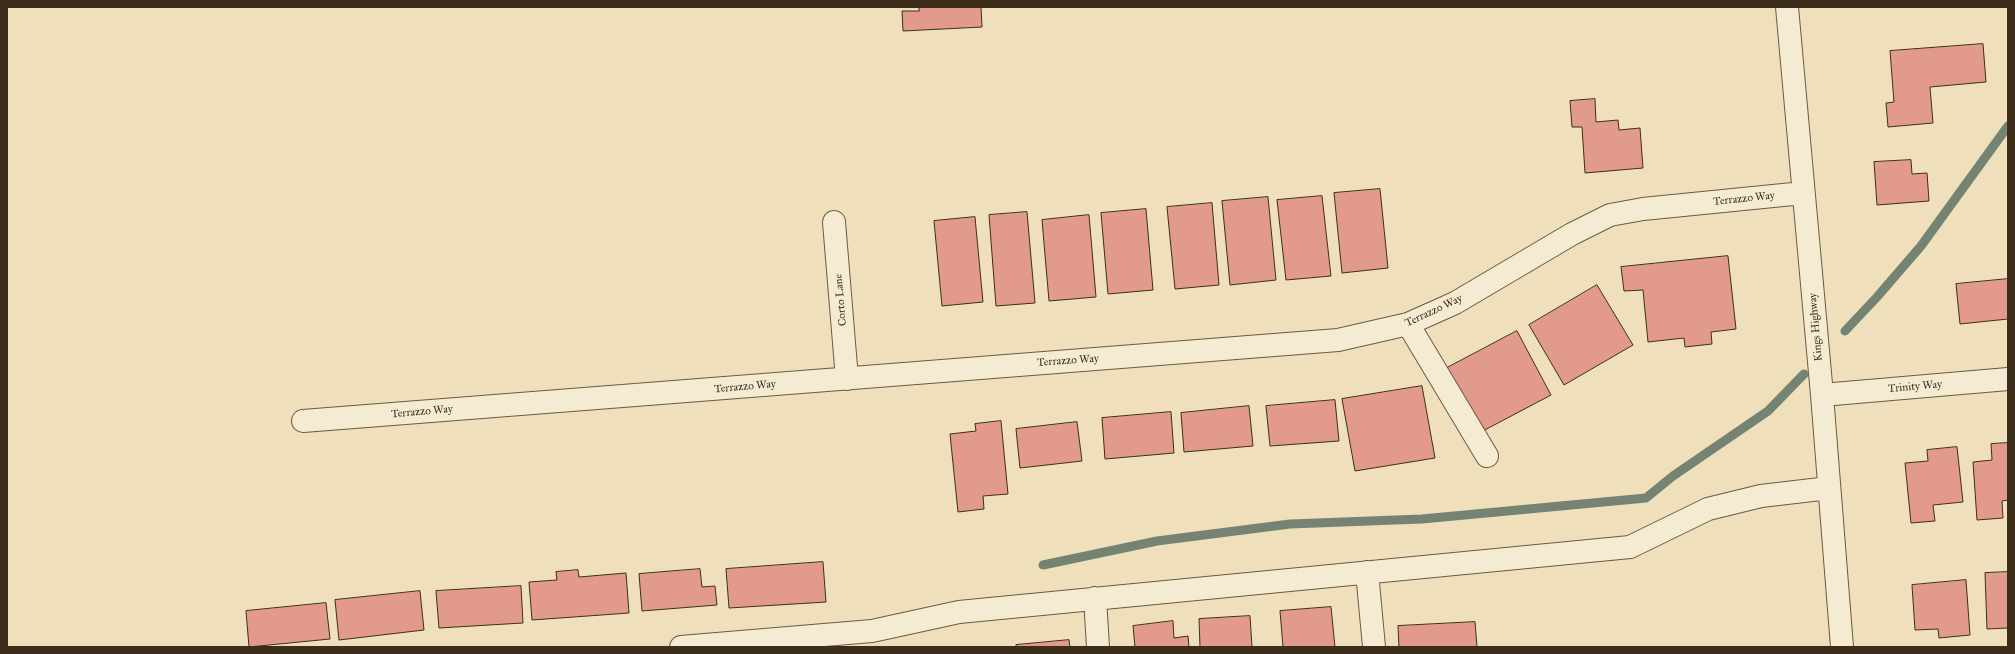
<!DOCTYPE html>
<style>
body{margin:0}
#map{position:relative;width:2015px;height:654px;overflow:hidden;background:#efe0bb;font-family:"IM FELL Great Primer",serif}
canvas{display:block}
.frame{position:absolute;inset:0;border:8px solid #3d2e1b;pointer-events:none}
</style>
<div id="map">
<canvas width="2015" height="654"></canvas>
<div class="frame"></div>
</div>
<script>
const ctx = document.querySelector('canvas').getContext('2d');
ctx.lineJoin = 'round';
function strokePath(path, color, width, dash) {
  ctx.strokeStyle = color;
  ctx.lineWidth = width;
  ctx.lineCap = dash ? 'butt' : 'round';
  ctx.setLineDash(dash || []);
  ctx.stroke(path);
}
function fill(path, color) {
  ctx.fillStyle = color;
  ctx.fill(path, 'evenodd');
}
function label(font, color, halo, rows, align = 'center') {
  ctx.font = font + ' "IM FELL Great Primer",serif';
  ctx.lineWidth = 3.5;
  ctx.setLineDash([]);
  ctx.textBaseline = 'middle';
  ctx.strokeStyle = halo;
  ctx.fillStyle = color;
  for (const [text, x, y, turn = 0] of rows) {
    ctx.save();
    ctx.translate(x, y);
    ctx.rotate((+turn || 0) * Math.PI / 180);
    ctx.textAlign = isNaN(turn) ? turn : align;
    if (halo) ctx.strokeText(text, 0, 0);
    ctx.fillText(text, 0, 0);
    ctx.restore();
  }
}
strokePath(new Path2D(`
 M1845,331L1877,297L1921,246L2008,126
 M1043,565L1157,541L1290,524L1422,519L1646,498L1673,476L1768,411L1804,374`), '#758472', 9);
const building = new Path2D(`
 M919,7H981L982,27L903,31L902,11H919Z
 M1983,44L1986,82L1930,87L1933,123L1888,127L1886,103L1894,102L1890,51Z
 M1595,99L1596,122L1618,120L1619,130L1640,128L1643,168L1585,173L1582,127H1572L1570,101Z
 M1911,160L1912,174L1927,173L1929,201L1877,205L1874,162Z
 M1380,189L1388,268L1342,273L1334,193Z
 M1322,196L1331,276L1286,280L1277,200Z
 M1268,197L1276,280L1230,285L1222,201Z
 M1212,203L1219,285L1175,289L1167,207Z
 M1146,209L1153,290L1108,294L1101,213Z
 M1027,212L1035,303L996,306L989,215Z
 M1089,215L1096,297L1049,301L1042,220Z
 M975,217L983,302L942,306L934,221Z
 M1728,256L1736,329L1711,332L1712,344L1685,347L1684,338L1648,342L1643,290L1624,291L1621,267Z
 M2008,279V319L1960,324L1956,284Z
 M1597,285L1633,345L1564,385L1529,325Z
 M1517,331L1551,395L1479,433L1445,369Z
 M1422,386L1435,458L1355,471L1342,399Z
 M1335,400L1339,441L1270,446L1266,406Z
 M1249,406L1253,446L1184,452L1181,413Z
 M1171,412L1174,453L1105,459L1102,418Z
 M1001,421L1008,494L983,496L984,509L958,512L950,434L976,431L975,424Z
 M1077,422L1082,461L1020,468L1016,429Z
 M2008,443V500L2002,501L2003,518L1977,520L1973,462L1992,460L1991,444Z
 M1957,447L1963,502L1933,505L1935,521L1911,523L1905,463L1928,461L1927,450Z
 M823,562L826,602L729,608L726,569Z
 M700,569L702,587L715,586L717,605L642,611L639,574Z
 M578,570L579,577L626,573L629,613L532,620L529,582L557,580L556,572Z
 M2008,572V628L1987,629L1985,573Z
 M1966,580L1970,635L1939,638L1938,629L1915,630L1912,585Z
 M521,586L523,623L439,628L436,591Z
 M420,591L424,630L339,640L335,600Z
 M326,603L330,639L249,647L246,611Z
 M1331,607L1335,647H1283L1280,611Z
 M1250,616L1252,647H1200L1199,619Z
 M1173,621L1174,638L1188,636L1189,647H1135L1133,626Z
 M1475,622L1477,647H1399L1398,626Z
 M1069,640L1070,647H1016V645Z`);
fill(building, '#e19a8b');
strokePath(building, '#3d2e1b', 1);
const minor = new Path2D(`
 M1787,7L1822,395L1842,647
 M834,222L847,379
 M1408,324L1487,456
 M1822,395L2008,379
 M303,421L1338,340L1408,324L1455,303L1572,234L1610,215L1643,209L1803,193
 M1367,572L1374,647
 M1095,598L1098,647
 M681,647L872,631L959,612L1630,547L1708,509L1761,496L1829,488`);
strokePath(minor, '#6a5a43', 24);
strokePath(minor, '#f5ebd3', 22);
label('11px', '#3d2e1b', '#f5ebd3', [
 ["Terrazzo Way",1744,199,-6],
 ["Corto Lane",841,300,-95],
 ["Terrazzo Way",1434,311,-25],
 ["Kings Highway",1816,327,-95],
 ["Terrazzo Way",1068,361,-4],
 ["Terrazzo Way",745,387,-5],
 ["Trinity Way",1915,387,-5],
 ["Terrazzo Way",422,412,-5]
]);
</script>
